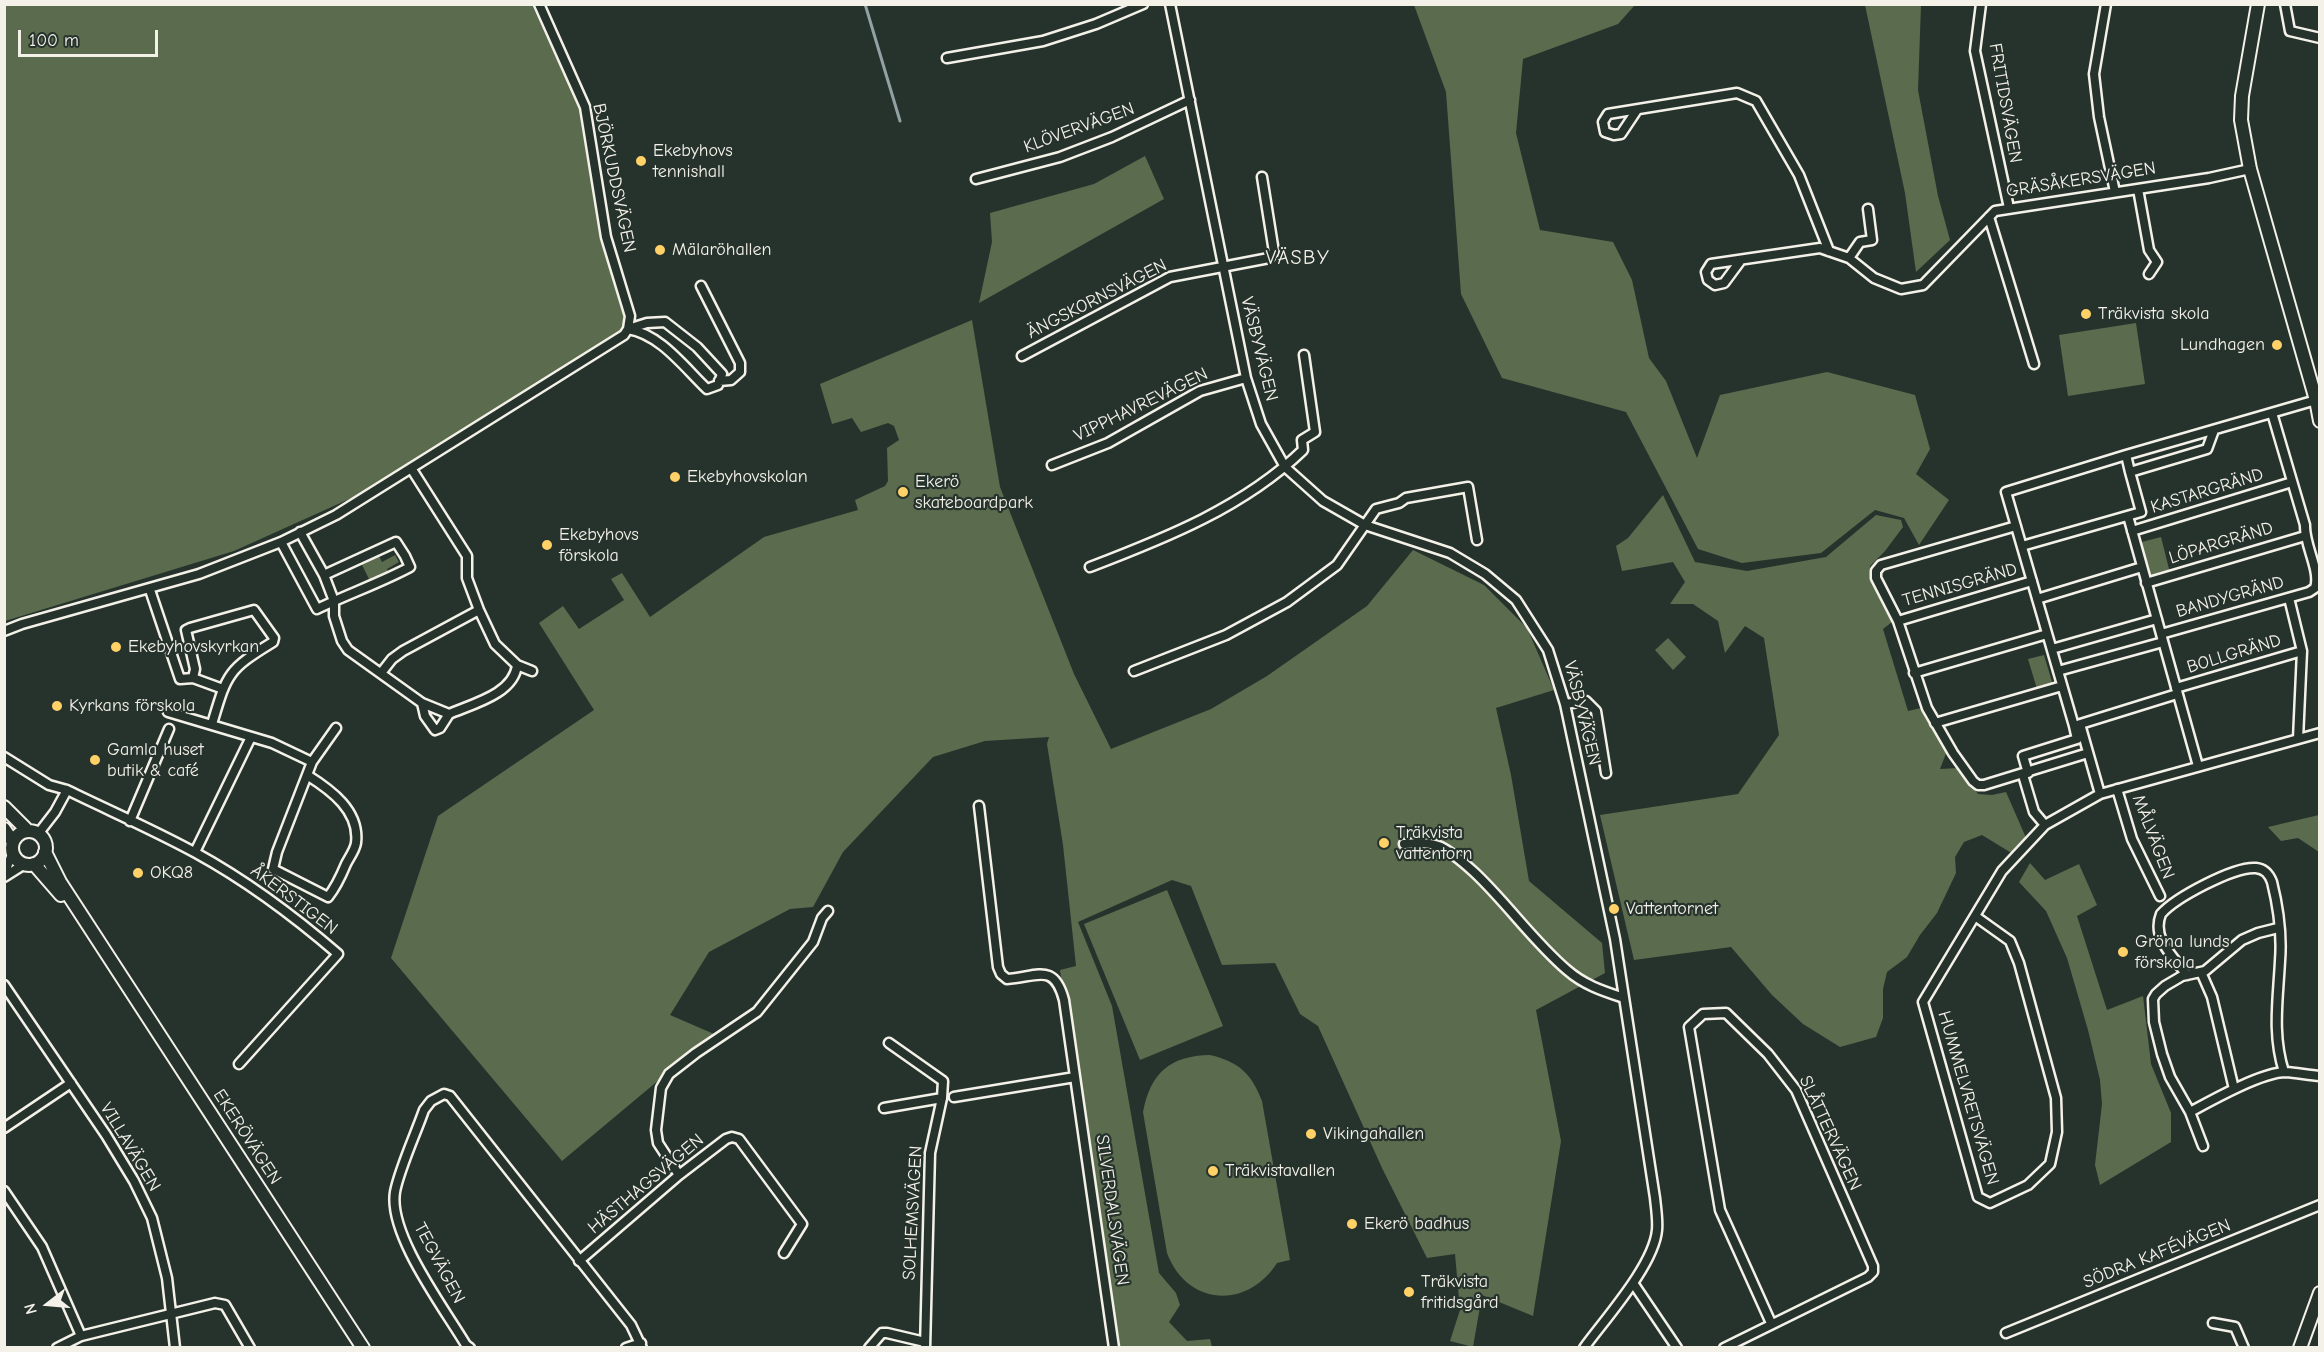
<!DOCTYPE html>
<meta charset="utf-8">
<style>
body{margin:0}
#map{position:relative;width:2324px;height:1352px;overflow:hidden;background:#26332d;font-family:"Comic Neue",sans-serif}
canvas{display:block}
.frame{position:absolute;inset:0;border:6px solid #f4f1e8;pointer-events:none}
.north{position:absolute;left:18px;top:1274px;width:60px;height:60px;-webkit-text-stroke:4px #26332d;paint-order:stroke;rotate:254deg;font-size:16px;font-weight:700;line-height:24px;text-align:center;color:#f4f1e8}
.north::after{content:'';display:block;margin:auto;width:21px;height:27px;background:#f4f1e8;clip-path:polygon(50% 0,100% 100%,50% 72%,0 100%)}
.scale{position:absolute;left:18px;top:30px;width:140px;height:27px;box-sizing:border-box;border:3px solid #f4f1e8;border-top:0;padding-left:8px;font-size:18px;line-height:21px;white-space:nowrap;color:#f4f1e8;-webkit-text-stroke:4px #26332d;paint-order:stroke}
</style>
<div id="map">
<canvas width="2324" height="1352"></canvas>
<div class="frame"></div>
<div class="north">N</div>
<div class="scale">100 m</div>
</div>
<script>
const ctx = document.querySelector('canvas').getContext('2d');
ctx.lineJoin = 'round';
function fill(path, color) {
  ctx.fillStyle = color;
  ctx.fill(path, 'evenodd');
}
function strokePath(path, color, width, dash) {
  ctx.strokeStyle = color;
  ctx.lineWidth = width;
  ctx.lineCap = dash ? 'butt' : 'round';
  ctx.setLineDash(dash || []);
  ctx.stroke(path);
}
function label(font, color, halo, rows, align = 'center') {
  ctx.font = font + ' "Comic Neue",sans-serif';
  ctx.lineWidth = 4.5;
  ctx.setLineDash([]);
  ctx.textBaseline = 'middle';
  ctx.strokeStyle = halo;
  ctx.fillStyle = color;
  for (const [text, x, y, turn = 0] of rows) {
    ctx.save();
    ctx.translate(x, y);
    ctx.rotate((+turn || 0) * Math.PI / 180);
    ctx.textAlign = isNaN(turn) ? turn : align;
    if (halo) ctx.strokeText(text, 0, 0);
    ctx.fillText(text, 0, 0);
    ctx.restore();
  }
}
fill(new Path2D(`
 M5,5H532L581,111L604,247L626,313L623,326L614,337L367,491L234,551L5,621Z
 M1414,5H1635L1618,24L1523,59L1516,133L1540,230L1613,242L1632,280L1649,358L1666,381L1697,458L1720,395L1827,372L1915,395L1930,449L1916,474L1949,500L1919,545L1904,518L1875,510L1821,553L1742,563L1698,549L1626,412L1502,378L1461,294L1446,92Z
 M1865,5H1921L1918,90L1938,196L1950,240L1916,272L1905,193Z
 M1145,156L1164,199L979,303L992,242L990,213L1094,184Z
 M972,320L1000,487L1074,674L1111,749L1211,709L1267,676L1367,606L1413,550L1484,585L1527,628L1554,690L1496,708L1511,775L1529,881L1602,943L1605,973L1536,1010L1561,1141L1533,1316L1482,1295L1473,1347L1450,1341L1460,1310L1455,1254L1427,1258L1382,1168L1318,1026L1300,1014L1275,963L1222,965L1191,886L1172,880L1078,922L1112,1006L1159,1273L1176,1293L1180,1305L1169,1322L1187,1341L1210,1339L1212,1347L1114,1348L1060,970L1076,966L1063,845L1047,744L1049,737L985,741L933,757L843,852L813,907L790,909L709,952L670,1015L714,1034L562,1161L391,958L438,816L594,710L539,623L563,606L579,629L624,600L611,579L622,573L650,617L764,537L858,510L855,500L885,486L888,481L887,448L899,440L894,426L888,423L861,432L852,418L832,424L820,384Z
 M2136,323L2145,384L2068,396L2059,335Z
 M1663,495L1695,562L1747,571L1826,557L1876,515L1901,520L1903,527L1885,551L1870,566L1873,580L1892,622L1883,629L1908,711L1921,708L1947,751L1940,769L1959,768L1978,794L1992,795L2006,792L2027,840L2013,854L1982,835L1964,842L1955,857L1956,873L1937,913L1920,935L1907,957L1887,972L1883,989V1018L1876,1037L1840,1047L1803,1024L1772,995L1731,947L1634,960L1600,815L1738,794L1779,735L1764,638L1745,626L1725,653L1718,621L1693,604H1670L1685,582L1673,562L1622,571L1616,546L1628,538Z
 M2161,537L2171,577L2149,583L2138,543Z
 M377,552L382,562L395,555L399,562L387,569L389,574L371,583L360,561Z
 M1668,638L1686,657L1673,670L1655,650Z
 M2044,655L2053,685L2037,689L2028,659Z
 M2319,815V852L2298,838L2281,841L2268,827Z
 M2030,863L2045,880L2079,864L2097,905L2077,916L2107,1010L2143,996L2151,1064L2171,1113V1142L2100,1185L2095,1165L2102,1104L2100,1080L2088,1030L2067,958L2046,911L2019,882Z
 M1167,890L1223,1026L1140,1060L1084,924Z
 M1210,1055C1239,1062 1251,1073 1262,1101L1290,1260L1277,1263C1247,1310 1187,1306 1167,1253L1143,1112C1151,1072 1170,1056 1210,1055Z`), '#5b6b4d');
strokePath(new Path2D(`
 M865,4L900,121`), '#92a1a4', 3);
const street = new Path2D(`
 M1170,4L1246,378L1261,424L1285,467L1323,501L1365,525L1450,553L1485,574L1516,600L1548,650L1565,704L1615,939L1655,1198C1656,1208 1658,1220 1657,1230C1654,1265 1605,1319 1584,1348
 M1981,4L1975,51L2009,208
 M2106,4L2094,74L2099,117L2115,192
 M2285,4L2290,31L2320,38
 M947,58L1043,41L1096,24L1143,4
 M1637,110L1621,134L1614,135L1605,132L1603,122L1608,114L1737,93L1756,101L1799,175L1829,251
 M976,179L1060,157L1112,137L1190,100
 M2138,189L2149,250L2157,262L2149,274
 M1989,217L2034,364
 M1849,258L1860,242L1872,240L1868,209
 M1741,260L1724,283L1715,285L1708,280L1706,272L1711,264L1820,248L1849,258L1874,278L1901,289L1923,285L1995,211L2209,178L2250,169
 M701,286L740,363V372L731,380L719,381
 M665,322L697,347L722,374L718,385L707,389C684,367 660,334 628,329L647,323Z
 M1022,356L1170,277L1269,258L1274,252L1262,177
 M2126,455L2316,400
 M1052,465L1108,443L1200,391L1246,378
 M2128,516L2198,766
 M2016,526L1881,565L1876,571V578L1898,621L1927,708L1953,753L1973,781L1978,785H1984L2088,753
 M2132,531L2292,482
 M300,532L324,575L334,601V616L342,641L348,650L422,703L449,714C472,704 514,694 517,665L495,644L479,610L467,578V556L411,468
 M281,542L317,609C348,594 380,583 410,567L405,556L396,542L324,575
 M2022,546L2141,512L2130,472
 M1090,567C1166,538 1244,507 1303,450L1302,440L1315,432L1304,355
 M2146,583L2305,536
 M150,590L180,679L193,678L195,669L186,630L190,628L254,610L274,638L273,642C227,670 227,674 212,724
 M2289,598L2302,651L2298,739
 M2037,599L2142,567
 M1898,621L2032,581
 M4,631L22,624L199,574L281,542L336,515L624,335L628,329L630,316L606,237L585,107L539,4
 M2161,634L2309,592L2315,588C2321,571 2304,545 2305,525L2272,413
 M2052,649L2157,619
 M517,665L532,671
 M1134,671L1226,635L1287,602L1337,565L1376,509L1399,503L1406,498L1468,487L1477,540
 M2058,671L2163,642
 M381,673L392,659L403,651L479,610
 M1914,673L2047,634
 M193,678L223,689
 M2176,688L2302,651
 M422,703L425,716L435,730L440,728L449,714
 M1565,704L1586,701L1596,711L1606,773
 M168,712L272,743L312,762L277,852L273,869L328,897C336,887 341,876 346,864C349,858 355,850 356,843C360,811 331,790 307,775
 M1935,723L2062,686
 M2080,724L2100,794
 M2074,726L2006,492L2126,455L2130,472L2207,449L2214,430
 M4,757L49,785L67,790C110,811 154,830 196,853C247,881 294,916 338,954L239,1064
 M312,762L336,728
 M2028,773L2023,756L2077,739L2074,726L2177,694
 M2023,775L2034,812L2045,825
 M2117,789L2132,839L2160,896
 M979,806L998,967L1001,974L1007,979C1037,977 1054,962 1064,1000L1114,1348
 M130,821L169,729
 M38,834L55,812L67,790
 M1404,844C1416,843 1429,842 1441,847C1453,853 1464,863 1474,872C1507,903 1533,941 1567,970C1584,985 1603,991 1624,998
 M195,852L251,737
 M4,874L13,852
 M4,877L23,865
 M1975,916L2010,941L2019,963L2056,1098L2057,1132L2050,1164L2028,1185L1990,1203L1978,1197L1923,1002L2002,871L2045,825L2100,794L2320,733
 M2201,972L2212,997L2234,1089
 M2187,975C2174,957 2151,939 2161,914C2175,898 2234,866 2256,868C2265,869 2269,874 2272,882C2278,906 2282,936 2280,961C2278,1000 2272,1034 2284,1072
 M4,985L106,1135L134,1181L152,1218L167,1278L175,1348
 M889,1043L943,1081L942,1098L930,1153L925,1348
 M954,1097L1075,1077
 M884,1108L942,1098
 M2190,1112C2212,1100 2262,1072 2286,1072C2297,1073 2309,1075 2320,1076
 M4,1128L71,1083
 M2203,1146L2190,1112L2170,1077L2162,1054L2154,1022L2153,999L2156,994L2165,986L2182,976L2205,971L2242,940L2258,933L2278,928
 M679,1175L658,1143L656,1130L661,1088L669,1074L696,1053L757,1012L813,942L822,918L828,911
 M4,1191L42,1247L81,1336
 M579,1261L679,1175L726,1139L732,1137L739,1139L802,1224L784,1253
 M1633,1283L1677,1348
 M2213,1323L2235,1327L2244,1348
 M2006,1333L2320,1205
 M57,1348L81,1336L215,1303L225,1305L250,1348
 M470,1348L466,1345C444,1308 388,1234 395,1192C399,1170 416,1133 424,1110L431,1101L444,1094L450,1096L631,1325L642,1348
 M626,1348L641,1343
 M869,1348L882,1333H887L925,1342
 M1724,1348L1868,1277L1873,1272V1266L1796,1090L1768,1054L1726,1013L1703,1014L1689,1027L1720,1210L1771,1323`);
const secondary = new Path2D(`
 M2258,4L2242,96L2241,120L2250,169L2316,400L2320,421
 M4,807L28,831
 M4,829L13,842
 M12 848a17 17 0 1 1 34 0a17 17 0 1 1-34 0Z
 M45,852L60,882L363,1348
 M34,864L61,895
 M2300,1348L2320,1293`);
strokePath(street, '#f4f1e8', 13);
strokePath(secondary, '#f4f1e8', 16);
strokePath(street, '#26332d', 8);
strokePath(secondary, '#26332d', 12);
for (const [x, y, r, color] of [
 [641,161,6,"#ffd166"],
 [660,250,6,"#ffd166"],
 [2086,314,6,"#ffd166"],
 [2277,345,6,"#ffd166"],
 [675,477,6,"#ffd166"],
 [903,492,6,"#ffd166"],
 [547,545,6,"#ffd166"],
 [116,647,6,"#ffd166"],
 [57,706,6,"#ffd166"],
 [95,760,6,"#ffd166"],
 [1384,843,6,"#ffd166"],
 [138,873,6,"#ffd166"],
 [1614,909,6,"#ffd166"],
 [2123,952,6,"#ffd166"],
 [1311,1134,6,"#ffd166"],
 [1213,1171,6,"#ffd166"],
 [1352,1224,6,"#ffd166"],
 [1409,1292,6,"#ffd166"]
]) {
  const dot = new Path2D();
  dot.arc(x, y, r, 0, 2 * Math.PI);
  ctx.fillStyle = color;
  ctx.fill(dot);
  strokePath(dot, '#26332d', 2);
}
label('18px', '#f4f1e8', '#26332d', [
 ["FRITIDSVÄGEN",2005,103,80],
 ["KLÖVERVÄGEN",1079,128,-20],
 ["BJÖRKUDDSVÄGEN",614,178,78],
 ["GRÄSÅKERSVÄGEN",2081,180,-9],
 ["ÄNGSKORNSVÄGEN",1097,299,-27],
 ["VÄSBYVÄGEN",1259,349,76],
 ["VIPPHAVREVÄGEN",1141,405,-26],
 ["KASTARGRÄND",2207,491,-17],
 ["LÖPARGRÄND",2221,543,-17],
 ["TENNISGRÄND",1960,585,-16],
 ["BANDYGRÄND",2230,597,-16],
 ["BOLLGRÄND",2234,654,-17],
 ["VÄSBYVÄGEN",1582,713,76],
 ["MÅLVÄGEN",2153,837,69],
 ["ÅKERSTIGEN",294,900,37],
 ["HUMMELVRETSVÄGEN",1968,1098,74],
 ["SLÅTTERVÄGEN",1830,1133,65],
 ["EKERÖVÄGEN",247,1137,57],
 ["VILLAVÄGEN",130,1147,59],
 ["HÄSTHAGSVÄGEN",646,1184,-40],
 ["SILVERDALSVÄGEN",1112,1210,82],
 ["SOLHEMSVÄGEN",913,1213,-87],
 ["SÖDRA KAFÉVÄGEN",2157,1254,-22],
 ["TEGVÄGEN",439,1263,62]
]);
label('18px', '#f4f1e8', '#26332d', [
 ["Ekebyhovs",653,151],
 ["tennishall",653,172],
 ["Mälaröhallen",672,250],
 ["Träkvista skola",2098,314],
 ["Lundhagen",2265,345,"right"],
 ["Ekebyhovskolan",687,477],
 ["Ekerö",915,482],
 ["skateboardpark",915,503],
 ["Ekebyhovs",559,535],
 ["förskola",559,556],
 ["Ekebyhovskyrkan",128,647],
 ["Kyrkans förskola",69,706],
 ["Gamla huset",107,750],
 ["butik & café",107,771],
 ["Träkvista",1396,833],
 ["vattentorn",1396,854],
 ["OKQ8",150,873],
 ["Vattentornet",1626,909],
 ["Gröna lunds",2135,942],
 ["förskola",2135,963],
 ["Vikingahallen",1323,1134],
 ["Träkvistavallen",1225,1171],
 ["Ekerö badhus",1364,1224],
 ["Träkvista",1421,1282],
 ["fritidsgård",1421,1303]
], 'left');
ctx.letterSpacing = '1.5px';
label('20px', '#f4f1e8', '#26332d', [
 ["VÄSBY",1298,258]
]);
ctx.letterSpacing = '0px';
</script>
